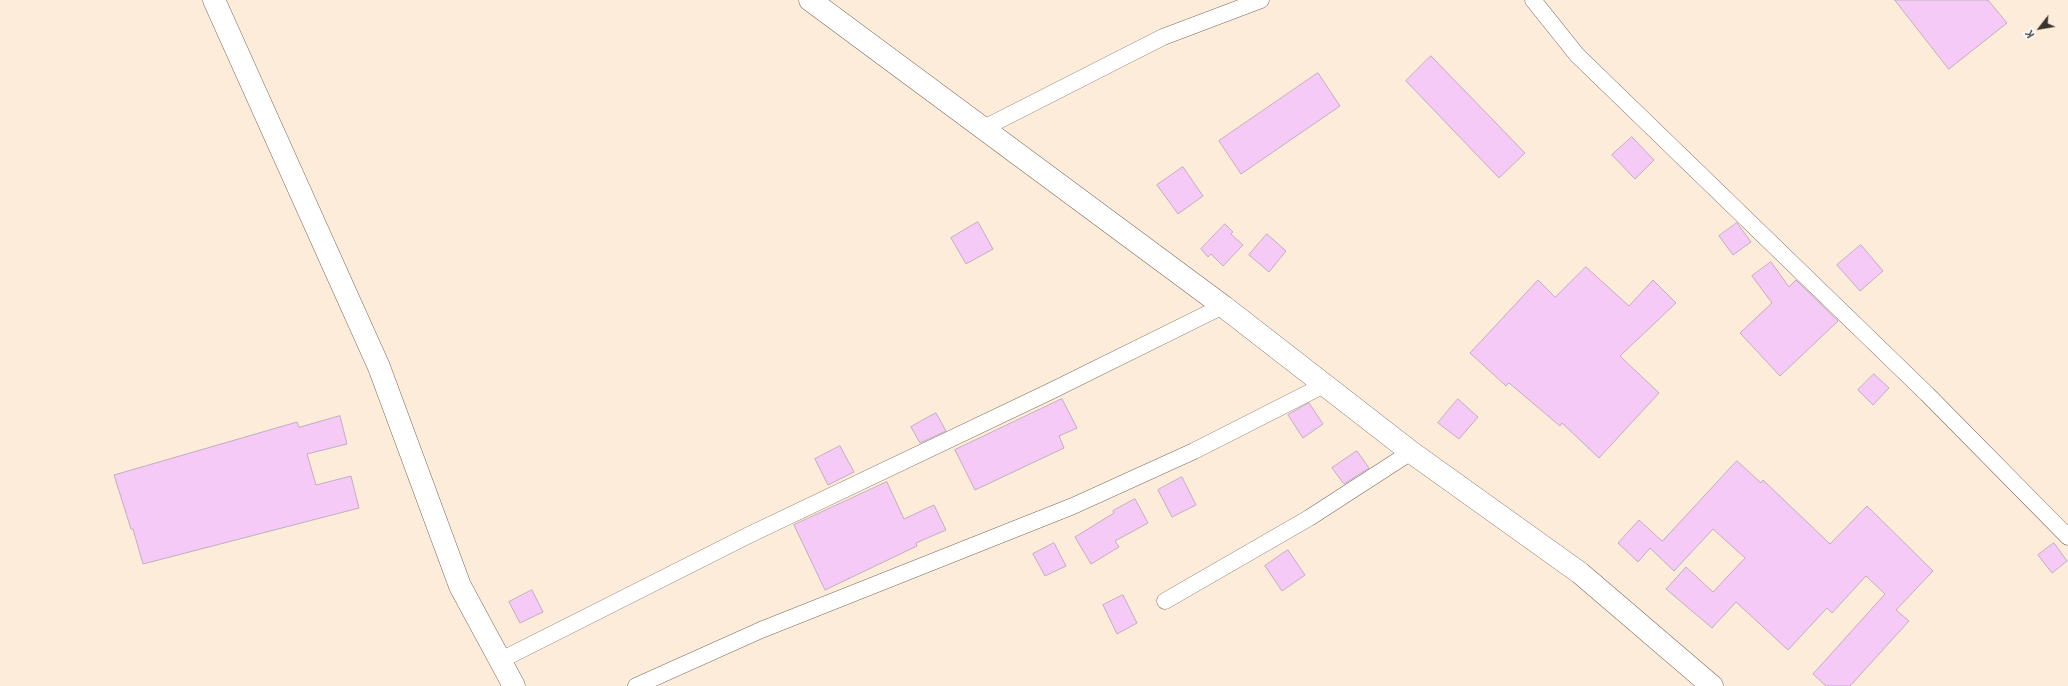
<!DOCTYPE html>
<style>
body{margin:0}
#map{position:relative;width:2068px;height:686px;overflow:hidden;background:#fdecd9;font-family:Cabin,sans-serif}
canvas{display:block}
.north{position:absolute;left:2020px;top:8px;width:40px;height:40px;-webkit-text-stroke:3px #fff;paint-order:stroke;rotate:239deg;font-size:11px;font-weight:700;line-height:16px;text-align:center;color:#3a332c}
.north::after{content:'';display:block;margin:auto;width:14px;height:18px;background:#3a332c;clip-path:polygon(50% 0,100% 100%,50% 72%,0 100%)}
</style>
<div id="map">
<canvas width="2068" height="686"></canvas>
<div class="north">K</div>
</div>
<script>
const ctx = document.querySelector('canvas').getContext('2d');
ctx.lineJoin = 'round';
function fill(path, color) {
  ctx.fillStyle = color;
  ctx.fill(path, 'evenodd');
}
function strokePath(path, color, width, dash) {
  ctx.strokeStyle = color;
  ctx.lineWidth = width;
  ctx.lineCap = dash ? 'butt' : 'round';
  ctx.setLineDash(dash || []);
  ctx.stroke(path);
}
const building = new Path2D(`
 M1895,0H1988L2007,23L1949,69Z
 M1431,56L1525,153L1499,178L1406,81Z
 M1318,73L1340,106L1241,174L1219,141Z
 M1632,137L1654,160L1635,179L1612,155Z
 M1183,167L1203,196L1178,214L1157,185Z
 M978,222L993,249L966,264L951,238Z
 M1737,223L1751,242L1733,255L1719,236Z
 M1225,224L1233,232L1231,234L1243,245L1223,266L1211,254L1208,257L1201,249Z
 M1267,234L1286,251L1269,272L1249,255Z
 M1861,245L1883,271L1860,291L1837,265Z
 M1771,262L1789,287L1796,280L1838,321L1780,376L1740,333L1772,303L1752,276Z
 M1586,267L1629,306L1653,280L1676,303L1620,356L1659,393L1599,458L1562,423L1560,426L1509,383L1506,386L1470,353L1538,280L1555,297Z
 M1874,374L1889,388L1873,405L1858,390Z
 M1062,399L1077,428L1059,436L1064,448L975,490L955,450Z
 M1458,399L1478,417L1459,439L1438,423Z
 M1309,403L1323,424L1303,438L1288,415Z
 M936,413L946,431L920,443L911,427Z
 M340,416L347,444L307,454L316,485L351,476L359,508L143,564L133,529H131L114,475L297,422L299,427Z
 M840,446L854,472L828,485L815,459Z
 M1357,451L1369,468L1344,484L1332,468Z
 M1737,461L1761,483L1763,480L1830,544L1867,506L1933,571L1896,610L1909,621L1850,686H1826L1813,674L1885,594L1866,576L1832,613L1827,608L1788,650L1736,602L1712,628L1666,589L1686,567L1713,592L1745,558L1713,529L1674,571L1650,548L1638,562L1618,543L1639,520L1662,541Z
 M1182,477L1196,505L1172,517L1158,490Z
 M887,482L904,519L934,505L946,530L916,543L917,546L825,590L794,525Z
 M1135,499L1148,523L1115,541L1119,547L1091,564L1075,537L1114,513L1113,511Z
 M1054,543L1066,566L1045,576L1033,554Z
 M2054,543L2067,561L2052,573L2038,555Z
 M1288,550L1305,575L1282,591L1265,566Z
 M532,590L543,612L520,623L509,602Z
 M1123,595L1137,623L1117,634L1103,605Z`);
fill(building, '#f6caf7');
strokePath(building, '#c0aec0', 1);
const street = new Path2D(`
 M1533,0L1577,55L1927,394L2068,537
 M984,128L1163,37L1261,0
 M1165,601L1309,518L1411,452
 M499,661L749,535L1049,392L1223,306
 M636,686L761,630L1073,506L1194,451L1324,385`);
const secondary = new Path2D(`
 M214,0L379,367L460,586L514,686
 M810,0L1223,306L1411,452L1580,573L1712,686`);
strokePath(street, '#7a6b5a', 17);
strokePath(secondary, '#7a6b5a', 23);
strokePath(street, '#fff', 16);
strokePath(secondary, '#fff', 22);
</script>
